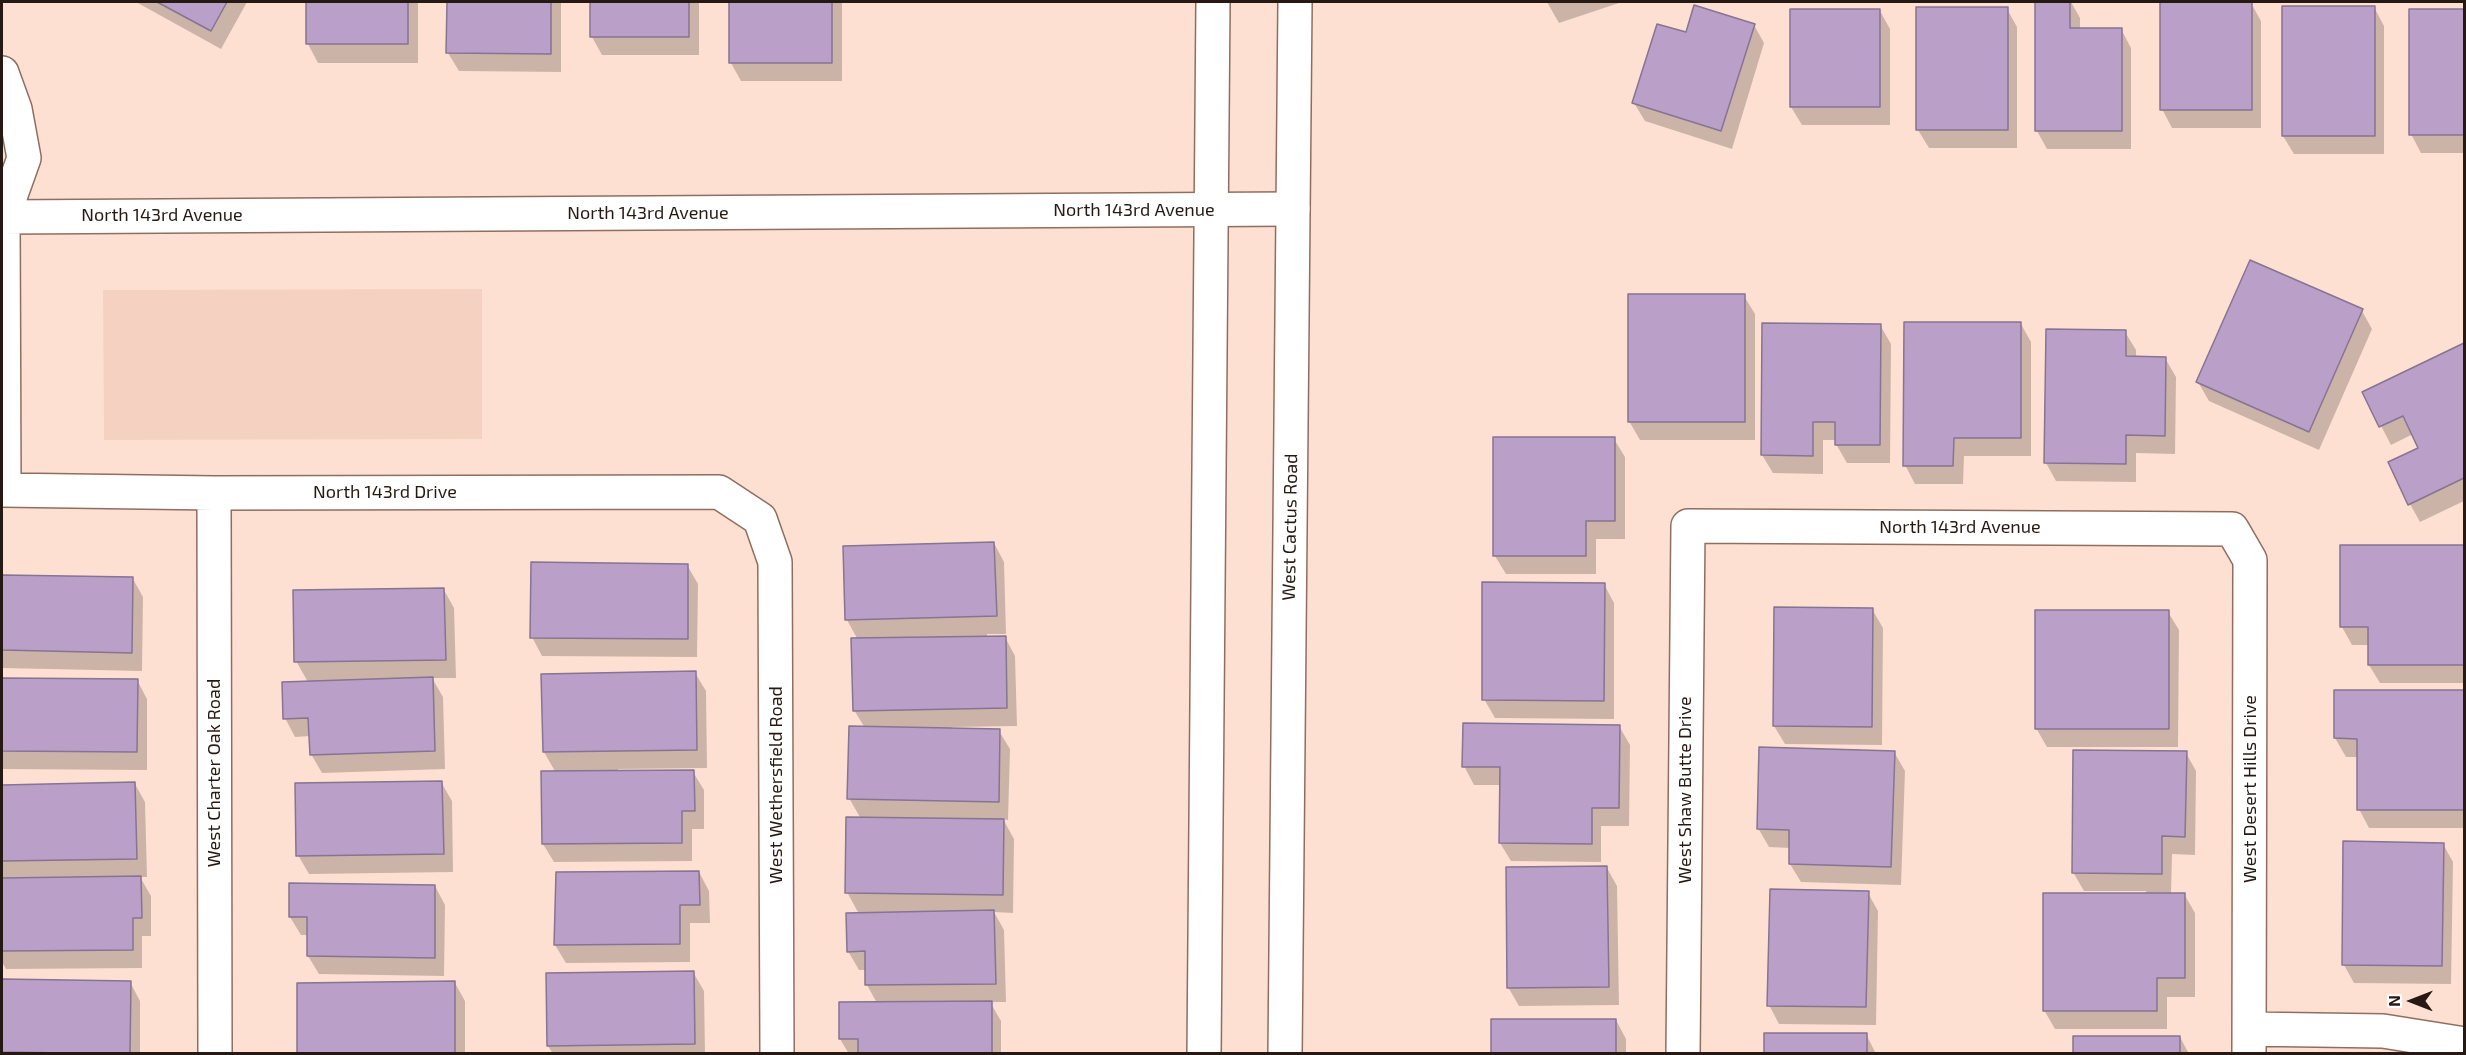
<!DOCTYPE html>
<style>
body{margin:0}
#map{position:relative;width:2466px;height:1055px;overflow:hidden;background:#fee0d3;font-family:"Exo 2",sans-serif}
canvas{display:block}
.frame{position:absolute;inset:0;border:3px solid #261913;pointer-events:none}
.north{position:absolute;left:2382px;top:971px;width:60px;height:60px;-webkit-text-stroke:4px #fff;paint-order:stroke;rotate:270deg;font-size:16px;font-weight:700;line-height:24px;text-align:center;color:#261913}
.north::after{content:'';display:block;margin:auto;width:21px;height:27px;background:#261913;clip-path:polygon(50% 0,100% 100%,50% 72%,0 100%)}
</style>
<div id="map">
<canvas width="2466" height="1055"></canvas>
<div class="frame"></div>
<div class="north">N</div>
</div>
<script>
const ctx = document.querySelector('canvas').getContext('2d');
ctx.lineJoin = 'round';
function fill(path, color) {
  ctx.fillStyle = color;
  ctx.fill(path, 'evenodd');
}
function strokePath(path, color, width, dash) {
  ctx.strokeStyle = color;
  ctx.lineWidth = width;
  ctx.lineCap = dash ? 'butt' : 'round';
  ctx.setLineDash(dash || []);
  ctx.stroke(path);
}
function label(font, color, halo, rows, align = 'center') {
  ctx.font = font + ' "Exo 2",sans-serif';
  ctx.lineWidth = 6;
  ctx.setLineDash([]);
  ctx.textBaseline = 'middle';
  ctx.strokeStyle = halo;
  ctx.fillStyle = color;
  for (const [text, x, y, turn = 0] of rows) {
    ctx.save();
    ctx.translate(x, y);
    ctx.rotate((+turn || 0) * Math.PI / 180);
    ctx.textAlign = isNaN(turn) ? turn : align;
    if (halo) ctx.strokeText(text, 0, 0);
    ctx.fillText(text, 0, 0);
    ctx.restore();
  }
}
fill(new Path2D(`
 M482,289V439L104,440L103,290Z`), '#f5d1c1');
fill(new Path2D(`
 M136,2H247L221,49Z
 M308,2H418V63H318L308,44Z
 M448,2H561V72L459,71L448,53Z
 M592,2H699V55H602L592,37Z
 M731,2H842V81H741L731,63Z
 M1547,2H1622L1559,23Z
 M2037,2H2071L2080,18V29H2121L2131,48V149H2047L2037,131Z
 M2251,3L2261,21V128H2172L2162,109Z
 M2283,7H2374L2384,26V154H2294L2283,136Z
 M2007,9L2017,27V148H1929L1918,130Z
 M1880,11L1890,29V125H1802L1791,107Z
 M2411,11H2464V153H2421L2411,134Z
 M1754,25L1764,43L1732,149L1645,121L1634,103Z
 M1744,296L1755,314V440H1640L1629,421Z
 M2362,311L2372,329L2319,450L2209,401L2198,382Z
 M2021,324L2031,342V456H1964L1963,484H1915L1905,465Z
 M1880,325L1891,344L1890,463H1847L1836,444V440H1823V474L1773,473L1762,455Z
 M2125,332L2136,350V358H2165L2176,377L2175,454L2136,453V482L2056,481L2046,463Z
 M2464,345V501L2420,522L2410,504L2420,448L2413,434L2391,445L2364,393Z
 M1614,439L1625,457V539H1596V574H1506L1495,556Z
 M994,543L1004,562L1006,634H987V637H1005L1015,656L1017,726L952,727V730L999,731L1010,749L1008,820L1003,819L1014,839L1013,913L994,912L1004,930L1006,1002H990L1001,1021V1054H849L840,1039L877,1003L867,985V970H859L848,951L859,914L847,892L861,819L849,798L865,728L854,710L858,640L847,620Z
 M2342,546H2464V683H2380L2369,665V645H2352L2342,627Z
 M687,565L698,584L697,657L542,656L532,637Z
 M2,576L133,579L143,597L142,671L2,668Z
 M1604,584L1614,603V719L1495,718L1484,699Z
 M444,590L454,608L456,678H432L443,697L445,769L322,773L311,754L310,736L295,737L285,718L308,682L296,661Z
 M1872,609L1883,628L1882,745L1785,744L1774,726Z
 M2168,612L2179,630L2178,747H2047L2036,728Z
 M695,673L706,691L707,768L618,769V772H693L704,790V829H692V861L554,862L543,844L556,773L544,752Z
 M2,679L137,680L147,699V770L2,769Z
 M2335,691L2464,692V828H2369L2359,809V757H2346L2335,738Z
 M1619,726L1630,745L1629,826H1601V862L1511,861L1500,843L1501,785H1474L1464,766Z
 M1894,752L1905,771L1901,885L1801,882L1790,864V848L1769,847L1758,828Z
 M2186,753L2196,771L2195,855L2172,854L2171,894H2184L2195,913V997H2167V1029H2055L2044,1010L2146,894V891H2084L2073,872Z
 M441,782L452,801L453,872L309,874L298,855Z
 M135,784L145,802L147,877H140L151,896V936H142V968L6,969L2,962V787Z
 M2443,844L2453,862L2451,984L2354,983L2344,965Z
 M1607,868L1617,886L1619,1005L1519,1006L1508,987Z
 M699,872L709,891L710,923H690V962L566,963L555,945Z
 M435,886L445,905L444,976L319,974L308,956V935H301L290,917Z
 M1868,893L1878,911L1876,1025L1779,1024L1769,1005Z
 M693,972L704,991L705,1054H553L548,1046Z
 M2,980L130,982L140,1001V1054H2Z
 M455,983L465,1001V1054H299Z
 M1616,1020L1626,1039V1054H1493Z
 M1866,1034L1876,1054H1765Z
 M2180,1037L2189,1054H2074Z`), '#0003');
const building = new Path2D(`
 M157,2H227L211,31Z
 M306,2H408V44H306Z
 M447,2H551V54L446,53Z
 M590,2H689V37H590Z
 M729,2H832V63H729Z
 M2035,2H2070V28H2122V131H2035Z
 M2160,2H2252V110H2160Z
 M1694,5L1755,24L1721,131L1632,103L1657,24L1686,32Z
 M2282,6H2375V136H2282Z
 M1916,7H2008V130H1916Z
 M1790,9H1880V107H1790Z
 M2409,9H2464V135H2409Z
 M2250,260L2363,309L2309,432L2196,382Z
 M1628,294H1745V422H1628Z
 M1904,322H2021V438H1954L1953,466H1903Z
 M1762,323L1881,324L1880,445H1835V422H1813V456L1761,455Z
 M2046,329L2126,330V356L2166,357L2165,436L2126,435V464L2044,463Z
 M2464,343V478L2408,505L2388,462L2418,448L2403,416L2379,427L2362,392Z
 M1493,437H1615V521H1586V556H1493Z
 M994,542L997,616L845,620L843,546Z
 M2340,545H2464V665H2368V627H2340Z
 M531,562L688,564V639L530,638Z
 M2,575L133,577L132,653L2,650Z
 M1482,582L1605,583L1604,701L1482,700Z
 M444,588L446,660L294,662L293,590Z
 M1774,607L1873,608L1872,727L1773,726Z
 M2035,610H2169V729H2035Z
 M1006,636L1007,708L853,711L851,638Z
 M696,671L697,750L543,752L541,674Z
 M433,677L435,751L310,755L308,718L283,719L282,682Z
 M2,678L138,679L137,752L2,751Z
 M2334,690H2464V810H2357V739L2334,738Z
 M1463,723L1620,725L1619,808H1592V844L1499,843L1500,767H1462Z
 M849,726L1000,729L999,802L847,799Z
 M1759,747L1895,751L1891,867L1789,864V830L1757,829Z
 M2073,750L2187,751L2185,837L2162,836V874L2072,873Z
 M694,770L695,811H682V843L542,844L541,771Z
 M442,781L444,854L296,856L295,783Z
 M135,782L137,859L2,861V785Z
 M846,817L1004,819L1003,895L845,893Z
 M2343,841L2444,843L2442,966L2342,965Z
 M1607,866L1609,987L1507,988L1506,867Z
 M699,871L700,905H680V944L554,945L556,872Z
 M141,876L142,918H133V950L2,951V878Z
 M289,883L435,885V958L307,956V917H289Z
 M1770,889L1869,891L1866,1007L1767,1006Z
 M2043,893H2185V978H2157V1011H2043Z
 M994,910L996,984L865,985V951L847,952L846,913Z
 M694,971L695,1044L547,1046L546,973Z
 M2,979L131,981L130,1054L2,1052Z
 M455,981V1054H297V983Z
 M992,1001V1054H858V1039H839V1002Z
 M1491,1019H1616V1054H1491Z
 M1764,1033H1867V1054H1764Z
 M2073,1036H2180V1054H2073Z`);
fill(building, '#ba9fc9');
strokePath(building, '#867491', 1.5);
const minor = new Path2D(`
 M2,73L15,109L24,158L3,217L4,490
 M3,217L1293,209
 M2,490L214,493L719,492L760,519L775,562L777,1054
 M214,493L215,1054
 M2249,1029L2383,1031L2464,1044
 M1683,1054L1688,526L2232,529L2250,560L2249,1054`);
const major = new Path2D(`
 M1204,1054L1213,2
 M1285,1054L1295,2`);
strokePath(minor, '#8f6e60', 36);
strokePath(major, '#8f6e60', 36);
strokePath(minor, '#fff', 33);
strokePath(major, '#fff', 33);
label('18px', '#261913', '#fff', [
 ["North 143rd Avenue",1134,210],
 ["North 143rd Avenue",648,213],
 ["North 143rd Avenue",162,215],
 ["North 143rd Drive",385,492],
 ["West Cactus Road",1290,527,-89],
 ["North 143rd Avenue",1960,527],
 ["West Charter Oak Road",214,773,-90],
 ["West Wethersfield Road",776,785,-90],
 ["West Desert Hills Drive",2250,789,-90],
 ["West Shaw Butte Drive",1685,790,-90]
]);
</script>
